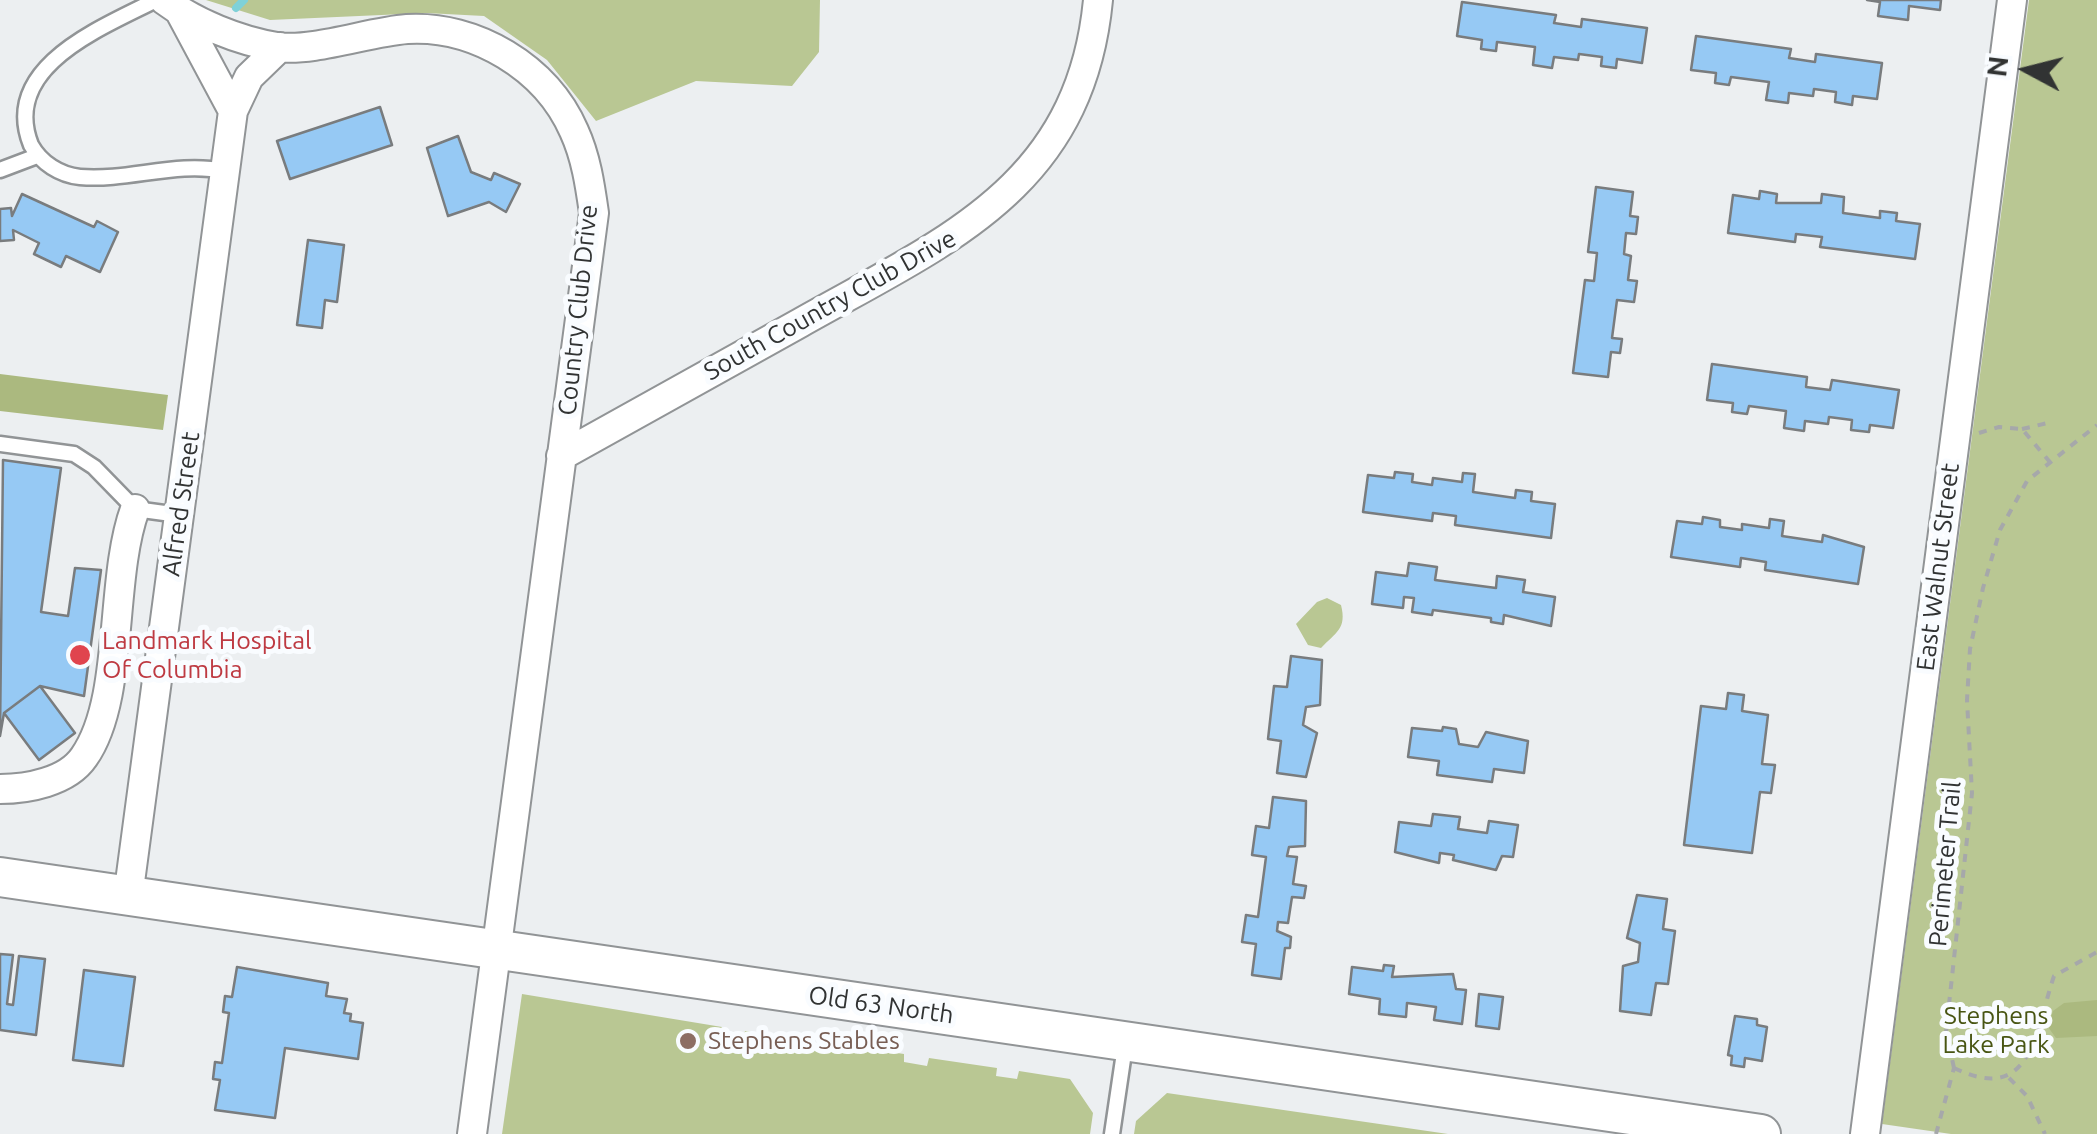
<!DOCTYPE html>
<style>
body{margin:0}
#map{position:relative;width:2097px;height:1134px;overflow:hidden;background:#eceff1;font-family:Ubuntu,sans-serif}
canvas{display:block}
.north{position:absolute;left:1977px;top:20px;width:100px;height:100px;-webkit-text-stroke:8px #f9fcff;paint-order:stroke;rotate:277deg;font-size:28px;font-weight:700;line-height:40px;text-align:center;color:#313333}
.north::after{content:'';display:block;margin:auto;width:35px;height:45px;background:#313333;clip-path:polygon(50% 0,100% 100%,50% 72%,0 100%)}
</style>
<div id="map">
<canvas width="2097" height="1134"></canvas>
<div class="north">N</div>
</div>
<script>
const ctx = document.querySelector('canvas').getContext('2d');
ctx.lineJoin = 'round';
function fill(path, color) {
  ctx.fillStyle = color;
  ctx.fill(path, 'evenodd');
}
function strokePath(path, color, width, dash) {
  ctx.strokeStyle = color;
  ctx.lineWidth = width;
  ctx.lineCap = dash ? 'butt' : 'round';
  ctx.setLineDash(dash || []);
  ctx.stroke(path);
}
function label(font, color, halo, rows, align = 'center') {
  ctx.font = font + ' Ubuntu,sans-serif';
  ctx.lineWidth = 10;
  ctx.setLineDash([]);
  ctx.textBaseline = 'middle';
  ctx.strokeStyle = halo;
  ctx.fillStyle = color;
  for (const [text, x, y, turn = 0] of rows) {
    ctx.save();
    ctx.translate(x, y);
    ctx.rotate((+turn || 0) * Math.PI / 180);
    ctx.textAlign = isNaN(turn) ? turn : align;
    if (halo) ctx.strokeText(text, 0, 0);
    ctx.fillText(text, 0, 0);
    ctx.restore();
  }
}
fill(new Path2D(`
 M206,0H820L819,52L792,86L696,81L596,121L547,60L484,16L426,13L270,20Z
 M2029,0H2097V1134H1951L1882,1124Z
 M1327,598L1341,605C1347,629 1336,632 1321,648L1308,645L1296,624L1317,602Z
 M522,994L722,1027L721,1035L743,1039L745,1031L812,1041L811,1049L835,1052L837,1044L904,1054V1062L927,1066L929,1058L997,1068L996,1076L1017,1079L1019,1071L1070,1079L1093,1113L1090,1134H502Z
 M1167,1093L1448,1134H1134L1136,1121Z`), '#b9c793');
fill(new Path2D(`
 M0,374L168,395L163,430L0,411Z
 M2097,1000V1036L2056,1038L2048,1027L2053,1011L2064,1003Z`), '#abb97f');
strokePath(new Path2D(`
 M236,8L244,0`), '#7fd1d8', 8);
const building = new Path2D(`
 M1867,0H1941L1940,10L1909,6L1908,20L1878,16L1880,2Z
 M1462,2L1556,15L1554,23L1581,27L1582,19L1647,28L1642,63L1617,59L1616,68L1601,66L1602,57L1579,54L1578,60L1554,57L1552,68L1533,65L1535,47L1497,42L1496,51L1481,49L1482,40L1457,36Z
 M1696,36L1791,49L1789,58L1815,62L1816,54L1882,63L1877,99L1853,96L1852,105L1835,102L1836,92L1814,89L1813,96L1789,93L1788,103L1766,100L1769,82L1731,77L1729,85L1715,83L1716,73L1691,70Z
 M380,107L392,145L290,179L277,141Z
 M458,136L471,172L491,180L494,173L520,184L506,212L489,202L448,216L427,148Z
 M1596,187L1633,192L1630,216L1638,217L1636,234L1626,233L1624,254L1631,256L1628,280L1637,281L1634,302L1617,300L1612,338L1622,339L1620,353L1611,352L1608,377L1573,373L1585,280L1594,281L1597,253L1588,252Z
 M1760,191L1777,194L1776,203H1821L1822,194L1844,197L1843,213L1880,218V211L1897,213L1896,221L1920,224L1915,259L1820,247L1822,237L1796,234L1795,242L1728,233L1733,195L1759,199Z
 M22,194L94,227L97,221L118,232L100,272L66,256L61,267L34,254L39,243L13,230L14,240L0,241V209L11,208L12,216Z
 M308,240L344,245L337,302L325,300L322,328L297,325Z
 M1712,364L1807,377L1806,387L1830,390L1832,380L1899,390L1893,428L1870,425L1869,432L1851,430L1852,420L1829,417L1828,424L1805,421L1804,431L1784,428L1786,411L1749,406L1747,414L1732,412L1733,403L1707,400Z
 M3,460L61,468L41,612L68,616L75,568L101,570L84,696L40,686L4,713L0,736Z
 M1395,472L1413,474L1412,482L1432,485L1433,478L1462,482L1463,473L1475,474L1473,492L1515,498L1516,490L1532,492L1531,501L1555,504L1551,538L1455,525L1456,516L1433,513L1432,521L1363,512L1368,475L1394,478Z
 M1703,517L1720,520V527L1742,530V524L1769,528L1770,519L1784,521L1782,536L1822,542L1823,535L1864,547L1858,584L1765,570L1766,562L1741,558L1740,567L1671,557L1677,521L1702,524Z
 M1409,563L1437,567L1435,580L1496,588L1497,576L1525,580L1523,592L1555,597L1551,626L1504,615L1503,624L1491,622V618L1433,610L1432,615L1412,612L1414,598L1404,597L1403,608L1372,604L1376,572L1407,576Z
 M1291,656L1322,660L1320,705L1306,707L1303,725L1317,733L1306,777L1277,773L1281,741L1268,739L1274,686L1287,687Z
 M40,686L75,733L39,760L4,713Z
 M1728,693L1744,695L1742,711L1768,715L1762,764L1775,765L1771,793L1760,792L1752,853L1684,845L1701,706L1726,709Z
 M1443,727L1456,729L1459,744L1478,747L1486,732L1528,741L1524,773L1494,769L1492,782L1437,775L1439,761L1408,757L1412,728L1442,731Z
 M1273,797L1306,801L1305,846L1289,847L1287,856L1297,857L1293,884L1306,886L1304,898L1292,897L1288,923L1278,922L1277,931L1291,937L1290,948H1285L1281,979L1252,975L1256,944L1242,942L1246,915L1258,917L1266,857L1252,855L1256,826L1269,828Z
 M1433,814L1460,817L1458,829L1487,833L1489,821L1518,825L1513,857L1502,856L1496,870L1453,860L1454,855L1440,853L1439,863L1395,852L1399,822L1431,826Z
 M1637,895L1667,899L1663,929L1675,931L1668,984L1656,983L1651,1015L1620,1011L1623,966L1638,962L1640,943L1627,938Z
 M0,954L13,955L7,1004L13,1005L19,956L45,959L36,1035L0,1030Z
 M1384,965L1394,966L1392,977L1453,974L1456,989L1466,990L1462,1024L1434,1020L1436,1007L1407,1003L1406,1017L1379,1014L1380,999L1349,994L1352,967L1383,971Z
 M237,967L328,983L326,996L347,999L344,1013L351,1014L350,1021L363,1023L358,1059L285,1048L275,1118L215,1110L220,1080L213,1079L215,1062L222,1063L229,1013L223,1012L225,996L232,997Z
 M84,970L135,977L123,1066L73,1060Z
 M1479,994L1503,997L1499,1029L1476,1026Z
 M1735,1016L1757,1019V1025L1767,1027L1762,1061L1745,1058L1744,1067L1731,1065L1732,1056L1728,1055Z`);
fill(building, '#96c9f4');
strokePath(building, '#797c7e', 2.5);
const lane = new Path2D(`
 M156,0C101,28 0,67 31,145C41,163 60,175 80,177C130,181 175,161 225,171
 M0,170L37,156
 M0,444L74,454L94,467L135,509L179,515
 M1112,1134L1125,1046`);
const street = new Path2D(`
 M164,0C195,23 239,41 277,47C314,52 368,32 407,29C475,25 546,67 574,131C586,157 590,185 594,213L472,1134
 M180,12L233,111
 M561,456C641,412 720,367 800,323C945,241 1080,188 1098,0
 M0,789C27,789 67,782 84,757C125,699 109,580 135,509
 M128,897L233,111L249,77L280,47
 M1865,1134L2012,0`);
const secondary = new Path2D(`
 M0,877L1761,1134`);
strokePath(lane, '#919496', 19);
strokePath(street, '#919496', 32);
strokePath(secondary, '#919496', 42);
strokePath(new Path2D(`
 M2022,429L2052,422
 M1979,433L1999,427L2022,429L2049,461
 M1954,1068L1946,1032L1972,793L1967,700L1970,649L1983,588L2000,530L2027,481L2097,425
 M1954,1068C2032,1106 2035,1032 2054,976L2097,952
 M2009,1078L2027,1096L2045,1134
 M1936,1134L1954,1068`), '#a6a8aa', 4, [8, 8]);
strokePath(lane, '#fff', 14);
strokePath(street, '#fff', 28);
strokePath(secondary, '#fff', 38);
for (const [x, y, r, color] of [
 [80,655,12,"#e0444e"],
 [688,1041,10,"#8d6e63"]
]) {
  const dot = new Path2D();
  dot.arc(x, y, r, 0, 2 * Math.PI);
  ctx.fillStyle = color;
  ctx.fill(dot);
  strokePath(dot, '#f9fcff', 4);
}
label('25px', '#313333', '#f9fcff', [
 ["South Country Club Drive",830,305,-29],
 ["Country Club Drive",578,310,-84],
 ["Alfred Street",181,504,-82],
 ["East Walnut Street",1938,567,-83],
 ["Perimeter Trail",1945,864,-85],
 ["Old 63 North",881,1005,8]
]);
label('25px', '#be3a42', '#f9fcff', [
 ["Landmark Hospital",102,641],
 ["Of Columbia",102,670]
], 'left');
label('25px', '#485513', '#f9fcff', [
 ["Stephens",1996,1016],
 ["Lake Park",1996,1045]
]);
label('25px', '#785e54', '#f9fcff', [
 ["Stephens Stables",708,1041]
], 'left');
</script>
